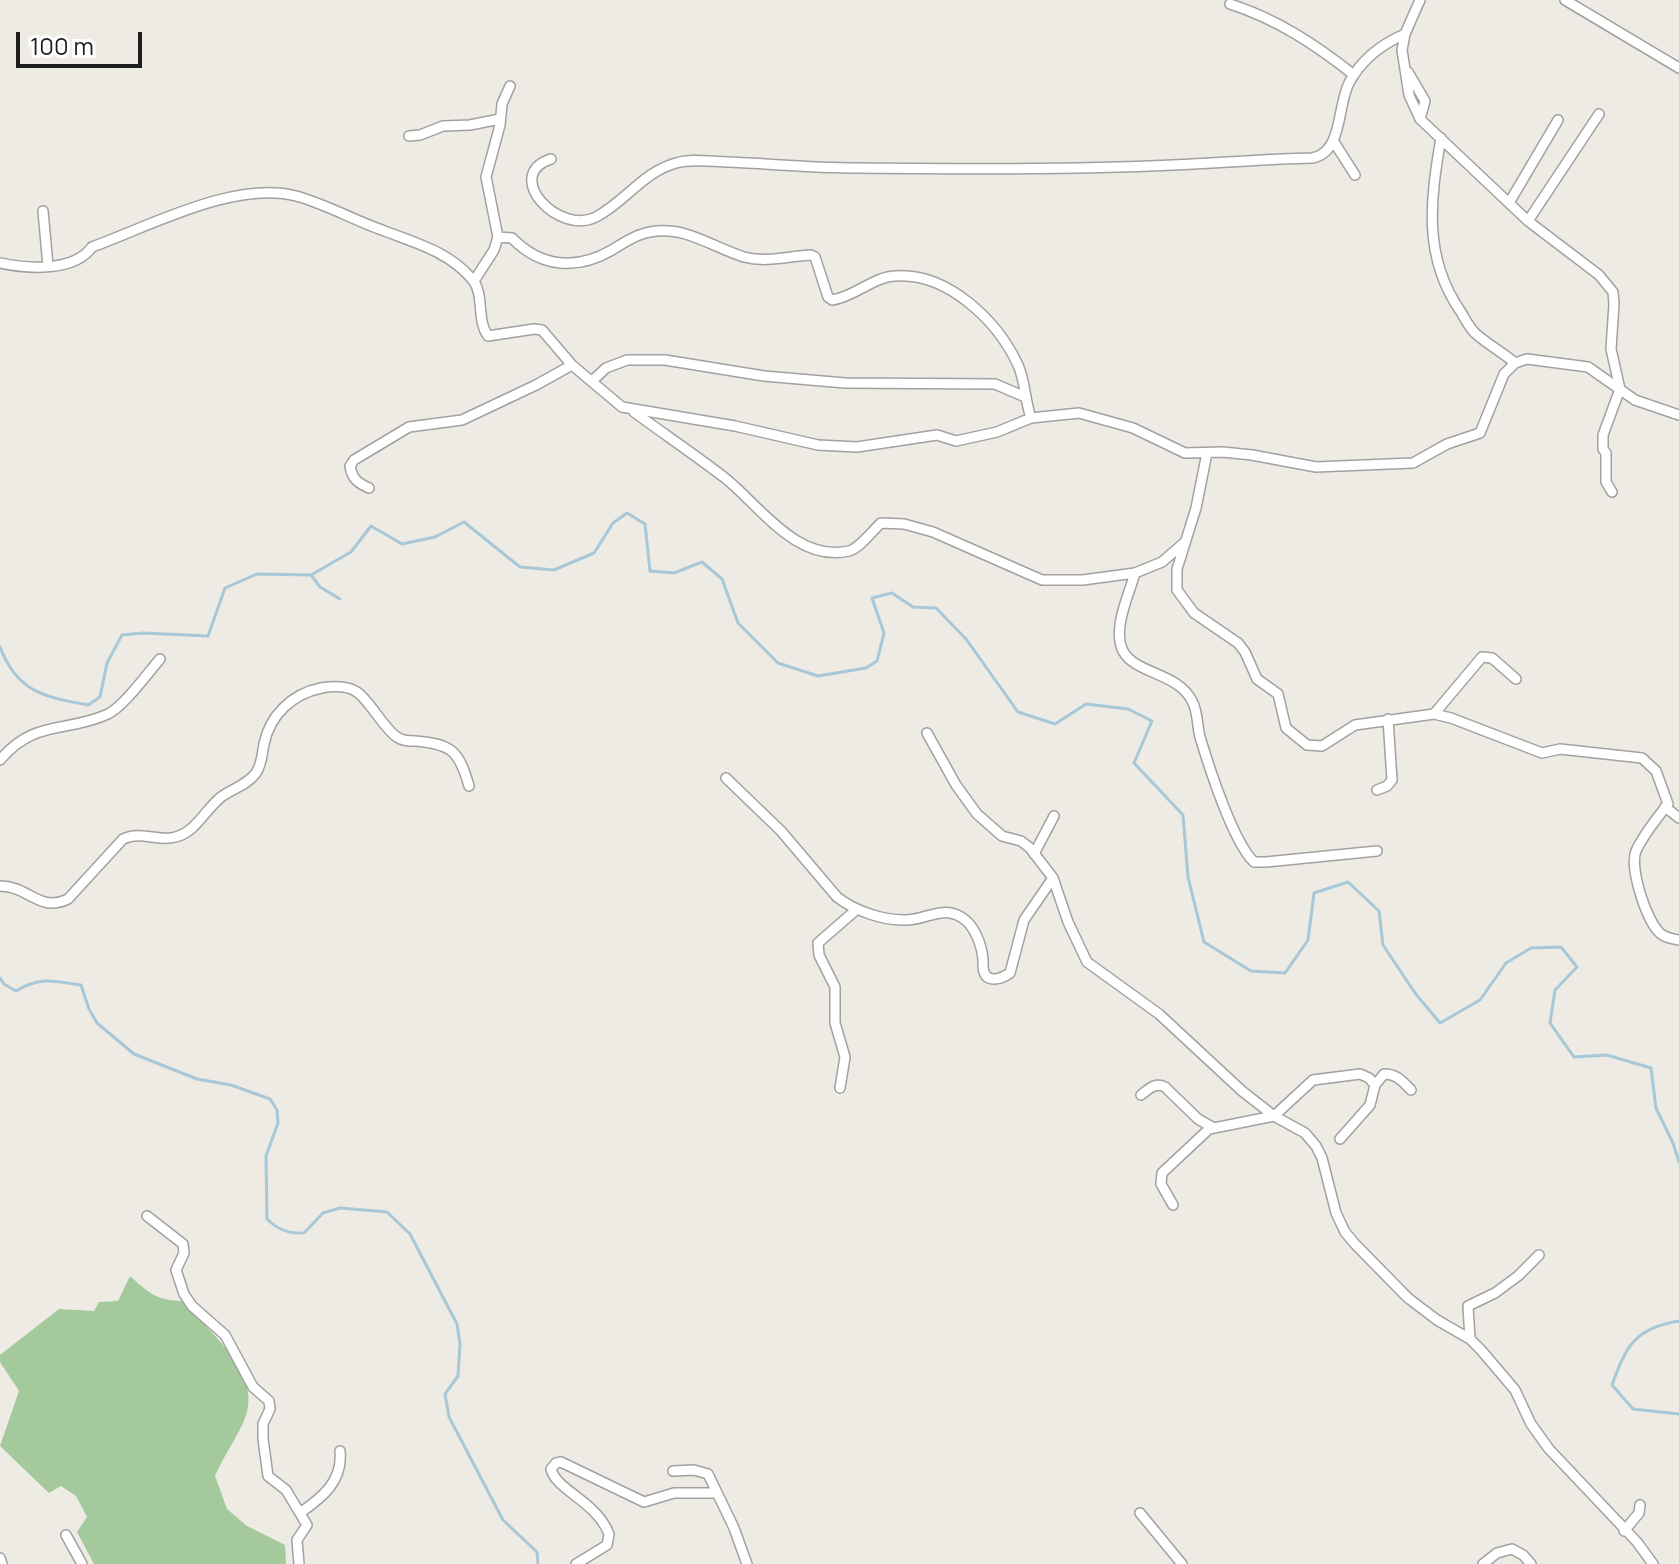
<!DOCTYPE html>
<style>
body{margin:0}
#map{position:relative;width:1679px;height:1564px;overflow:hidden;background:#edebe4;font-family:Manrope,sans-serif}
canvas{display:block}
.scale{position:absolute;left:16px;top:32px;width:126px;height:36px;box-sizing:border-box;border:4px solid #1d1d1d;border-top:0;padding-left:10px;font-size:24px;line-height:28px;white-space:nowrap;color:#1d1d1d;-webkit-text-stroke:6px #fff;paint-order:stroke}
</style>
<div id="map">
<canvas width="1679" height="1564"></canvas>
<div class="scale">100 m</div>
</div>
<script>
const ctx = document.querySelector('canvas').getContext('2d');
ctx.lineJoin = 'round';
function fill(path, color) {
  ctx.fillStyle = color;
  ctx.fill(path, 'evenodd');
}
function strokePath(path, color, width, dash) {
  ctx.strokeStyle = color;
  ctx.lineWidth = width;
  ctx.lineCap = dash ? 'butt' : 'round';
  ctx.setLineDash(dash || []);
  ctx.stroke(path);
}
fill(new Path2D(`
 M130,1276C149,1293 157,1301 184,1301C209,1334 265,1373 244,1421C236,1439 223,1457 215,1476L227,1509L247,1526L285,1545L286,1564H94L77,1532L87,1517L76,1496L61,1486L49,1493L0,1446L19,1391L0,1362V1355L59,1309L94,1311L99,1302L118,1301Z`), '#a4c99c');
strokePath(new Path2D(`
 M311,575L351,552L371,526L402,544L435,537L464,522L520,567L554,570L594,553L613,523L627,513L645,524L650,571L674,573L702,562L722,579L738,623L778,663L818,676L866,668L877,661L884,633L872,598L892,593L913,607L936,608L966,639L1018,712L1055,724L1086,704L1128,709L1152,721L1134,763L1183,815L1188,877L1204,942L1251,971L1285,973L1308,940L1314,893L1348,882L1379,911L1383,945L1415,993L1440,1023L1480,1000L1506,963L1531,948L1561,947L1577,967L1555,990L1550,1023L1574,1057L1607,1055L1651,1068L1656,1108L1673,1143L1679,1162
 M0,647C17,692 44,697 88,705L100,697L107,663L122,635L143,633L208,636L225,588L257,574L311,575L320,587L340,599
 M0,978L4,984L16,991C41,976 54,981 81,985L89,1009L97,1023L134,1054L197,1079L231,1085L270,1099L277,1110L278,1123L266,1156L267,1219C278,1230 289,1234 304,1233L323,1213L340,1208L387,1212L410,1234L457,1324L460,1344L458,1376L445,1394L449,1417L503,1520L537,1552L538,1564
 M1679,1321C1635,1328 1626,1346 1612,1385L1633,1409L1679,1414`), '#a8c7d7', 3);
const minor = new Path2D(`
 M1420,0L1405,34L1402,50L1409,95L1420,119L1528,221L1599,275L1613,292L1614,304L1611,349L1620,389L1603,435V449L1606,453V482L1612,492
 M1565,0L1679,68
 M1230,4C1277,19 1316,45 1354,75
 M1408,72L1425,101L1420,119
 M409,136L420,135L443,126L470,125L500,119
 M1441,138C1430,201 1423,258 1461,312C1465,319 1469,327 1475,333C1487,344 1502,352 1515,363
 M1334,142L1355,175
 M551,159C502,175 558,236 596,217C625,202 643,172 676,163C692,158 713,162 730,162C772,164 815,168 857,168C962,169 1068,170 1173,165C1219,163 1266,159 1312,158C1343,153 1337,106 1349,83C1361,60 1382,44 1405,34
 M1509,203L1558,120
 M43,211L48,266
 M1528,221L1599,114
 M498,237L512,238C540,267 576,271 612,250C631,238 645,229 669,231C692,232 721,250 744,257C767,263 789,256 811,255L815,257L828,297L832,300C854,297 873,277 895,276C947,272 997,320 1018,365C1025,380 1025,401 1031,418
 M0,263C28,269 74,272 92,247C150,226 235,180 296,196C326,204 353,220 382,230C415,243 448,251 472,279C485,294 476,320 488,336L534,329L542,330L572,365L622,407L735,426L818,445L857,447L937,435L956,441L997,432L1031,418L1079,413L1133,428L1185,453L1223,452L1252,455L1316,467L1413,463L1447,444L1480,433L1504,374L1515,363L1527,359L1588,367L1635,400L1679,415
 M474,281L494,250L498,237L486,177L500,125L502,104L510,86
 M592,381L606,368L627,360H665L764,376L845,383L995,384L1023,396
 M634,412C664,434 695,455 725,478C759,505 797,563 849,551C860,548 872,531 881,523L904,524L933,532L1042,580H1083L1135,573L1162,562L1184,543
 M1207,453L1196,508L1177,569V590L1194,613L1238,643L1245,652L1257,679L1278,694L1286,728L1307,745L1322,746L1355,725L1434,714L1451,718L1542,753L1560,749L1642,758L1656,771L1668,804
 M369,488C358,483 352,479 350,466L354,460L409,427L462,420L536,385L572,365
 M1135,573C1129,595 1112,629 1123,651C1135,674 1179,673 1192,701C1198,711 1197,726 1200,737C1209,767 1233,842 1254,862H1266L1377,851
 M1434,714L1482,657L1492,658L1516,679
 M927,733L956,785L977,814L1002,836L1021,841L1030,848L1053,878L1068,922L1087,962L1159,1014L1242,1091L1274,1116L1305,1133L1316,1146L1322,1158L1336,1213L1345,1232L1355,1244L1408,1298L1437,1320L1470,1339L1481,1350L1515,1390L1531,1424L1549,1449L1637,1542L1653,1564
 M0,760C34,719 67,733 108,714C124,706 147,674 160,659
 M726,778L781,831L837,897C855,911 884,921 907,920C927,919 942,906 961,917C974,924 982,945 983,960C983,962 983,970 984,972C988,984 1003,978 1010,973L1024,920L1053,878
 M1377,790L1387,786L1392,780L1388,719
 M1668,804C1657,818 1643,835 1636,851C1629,868 1647,923 1661,934C1666,938 1673,939 1679,940
 M1665,807L1679,818
 M1034,854L1054,816
 M0,886C29,886 39,913 68,899L123,839C146,828 167,850 192,828C203,818 210,806 221,797C233,788 246,786 256,773C262,764 262,754 264,744C270,715 292,694 321,688C333,686 347,685 357,692C370,701 385,730 397,737C402,741 409,741 415,741C452,744 459,751 469,786
 M1375,1085L1384,1074C1397,1074 1402,1081 1411,1090
 M840,1088L845,1057L835,1023V987L819,955L818,943L857,909
 M1141,1095C1149,1089 1155,1082 1165,1087L1198,1119L1212,1127
 M1173,1205L1161,1184L1162,1173L1209,1129L1274,1116L1313,1080L1360,1074L1369,1078L1375,1085L1370,1105L1340,1139
 M147,1216L183,1244L184,1253L176,1270L184,1294L192,1306L225,1335L253,1387L269,1401L270,1409L263,1424V1439L268,1476L286,1490L307,1525L297,1540L299,1564
 M1470,1339L1468,1306L1495,1293L1518,1276L1539,1255
 M673,1471L694,1470L708,1474L734,1528L747,1564
 M300,1513C323,1497 343,1481 340,1451
 M1140,1513L1182,1564
 M1624,1531L1639,1513L1640,1505
 M66,1535L82,1564
 M0,1558L2,1564
 M576,1564L607,1545L609,1534C597,1502 556,1490 551,1469L556,1463L561,1462L644,1502L674,1493H717
 M1483,1564L1497,1553L1512,1549L1523,1555L1531,1564`);
strokePath(minor, '#a1a1a1', 12);
strokePath(minor, '#fff', 9);
</script>
